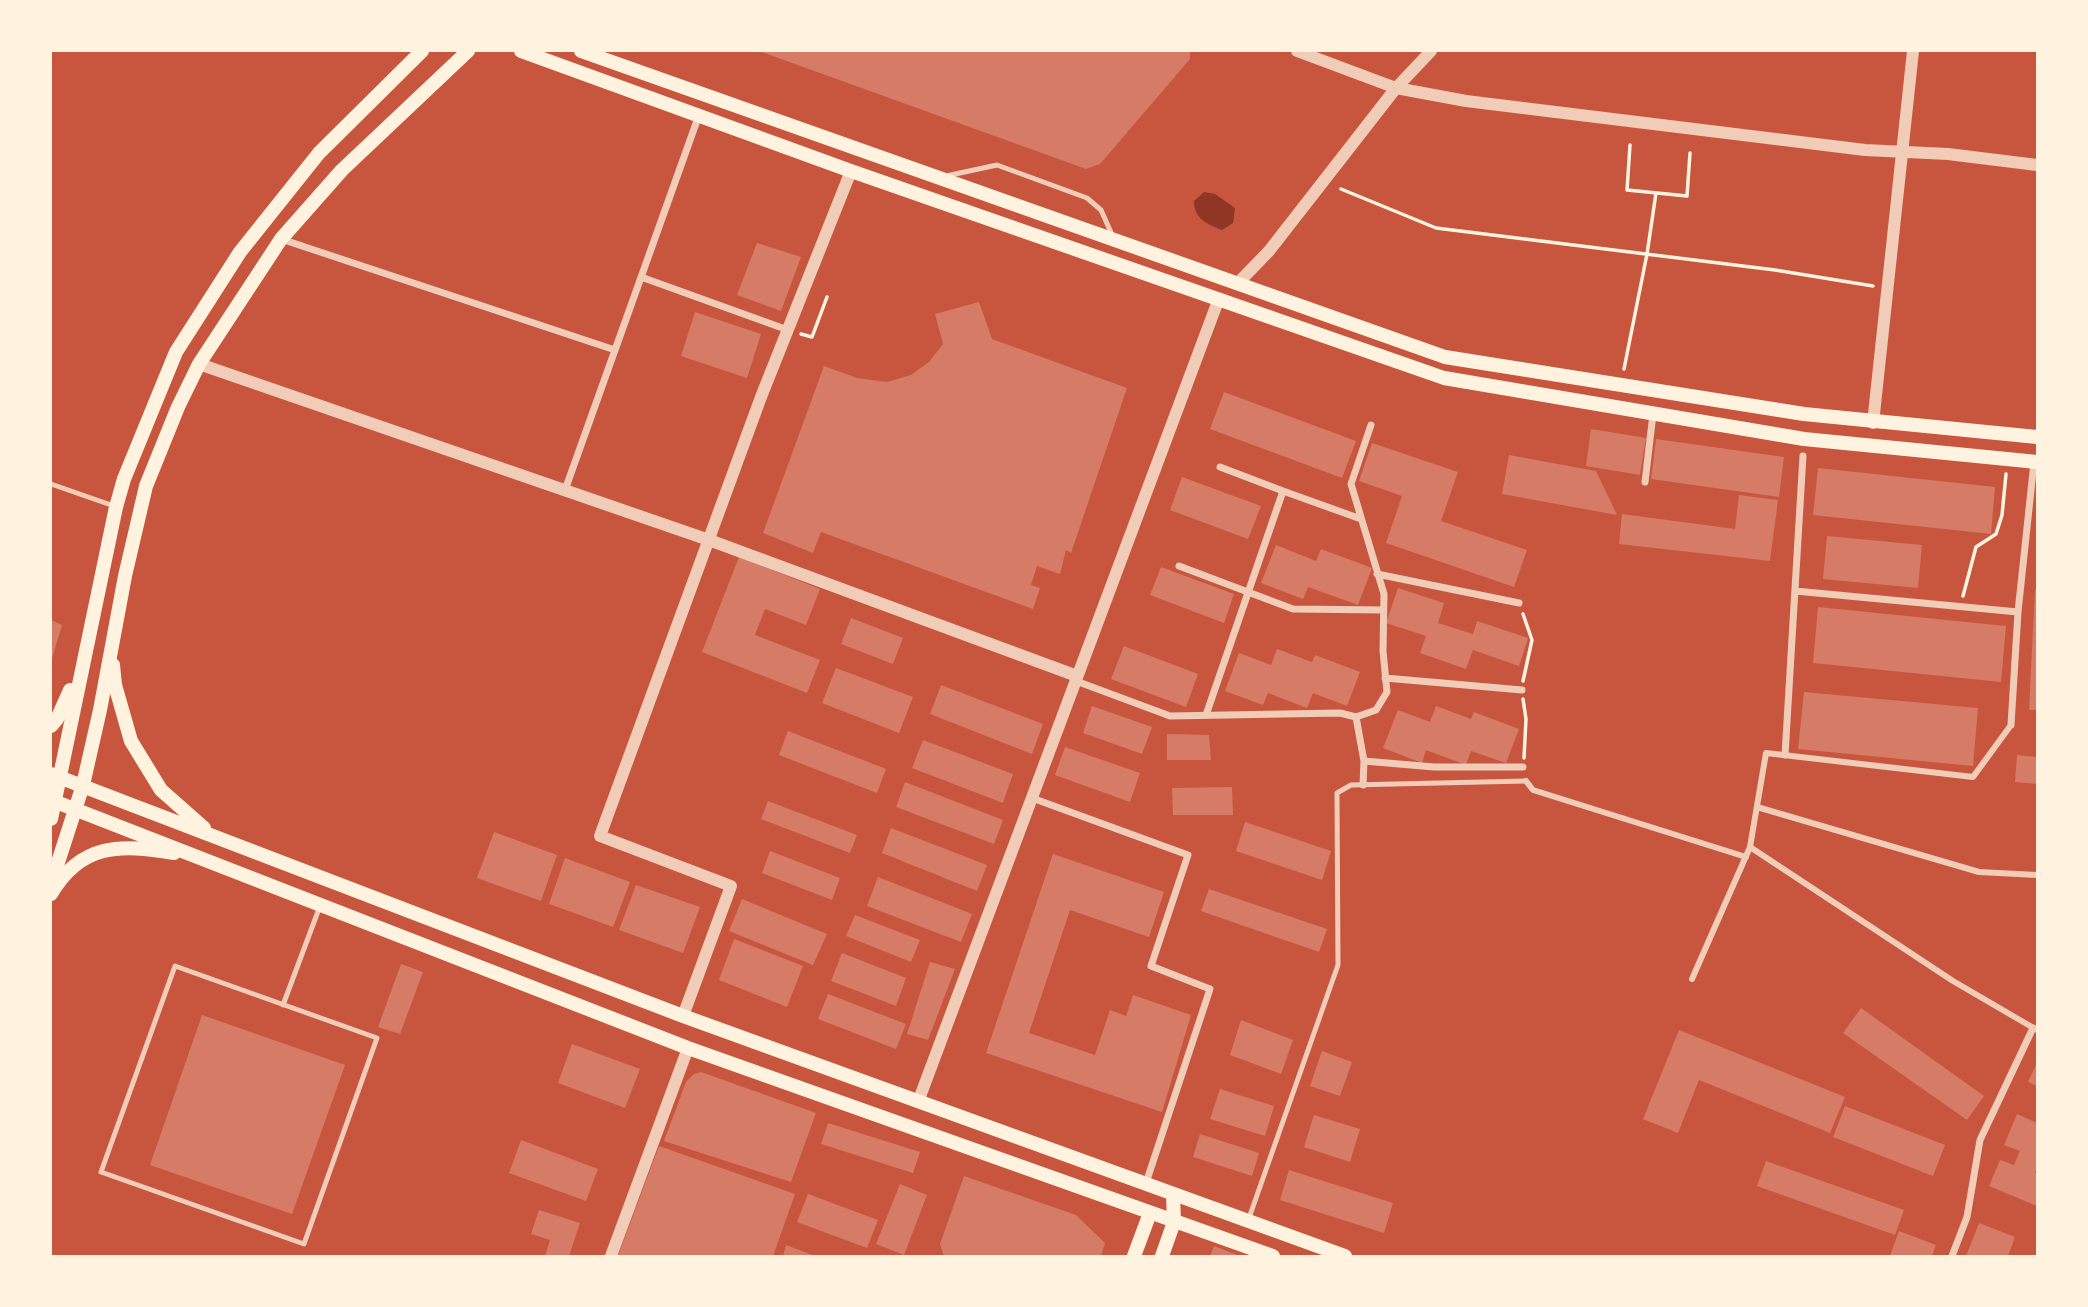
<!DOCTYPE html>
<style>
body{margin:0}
#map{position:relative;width:2088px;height:1307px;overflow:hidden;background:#c8553d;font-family:"Exo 2",sans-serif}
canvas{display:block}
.frame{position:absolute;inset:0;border:52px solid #fff3e0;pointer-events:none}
</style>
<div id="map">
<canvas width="2088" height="1307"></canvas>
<div class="frame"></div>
</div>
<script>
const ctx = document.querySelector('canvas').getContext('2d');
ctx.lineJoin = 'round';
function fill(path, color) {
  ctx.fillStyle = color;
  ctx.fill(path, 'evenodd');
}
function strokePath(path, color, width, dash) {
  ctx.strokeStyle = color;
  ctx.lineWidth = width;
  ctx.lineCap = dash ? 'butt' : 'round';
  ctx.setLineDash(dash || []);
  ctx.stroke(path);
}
fill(new Path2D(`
 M1204,192L1215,194L1235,208L1233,223L1222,230C1207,224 1194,219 1194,201Z`), '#8f3625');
fill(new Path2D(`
 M759,51H1190V59L1100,164L1086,169Z
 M757,243L801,257L781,311L737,295Z
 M979,302L992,339L1127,388L1071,553L1066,550L1060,574L1037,566L1031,585L1040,588L1033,609L821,532L813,553L763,533L824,366L857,378L887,382L911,375L929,362L943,344L935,314Z
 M695,312L761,334L747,378L681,356Z
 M1224,392L1356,441L1342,478L1210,429Z
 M1591,429L1646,438L1640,475L1586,466Z
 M1656,439L1784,457L1779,497L1651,479Z
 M1372,443L1458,472L1441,521L1527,550L1514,587L1386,543L1402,496L1359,481Z
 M1509,455L1596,471L1617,515L1502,494Z
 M1818,468L1995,487L1991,534L1813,515Z
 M1182,477L1261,506L1248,539L1170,510Z
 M1739,495L1778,500L1770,561L1619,544L1622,514L1735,529Z
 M1827,536L1922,545L1918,588L1823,579Z
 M1276,545L1316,561L1321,549L1372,568L1358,605L1308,587L1303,599L1261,583Z
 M739,557L820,589L806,625L765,609L755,635L820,660L807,693L702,652Z
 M1161,567L1234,594L1224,623L1150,595Z
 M1398,588L1444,603L1438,623L1473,634L1477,621L1528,638L1519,666L1473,650L1466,669L1420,653L1426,636L1386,623Z
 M2035,590H2037V710H2029Z
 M1818,607L2006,626L2001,682L1813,663Z
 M851,618L903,638L893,664L841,644Z
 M51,620L62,625L51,662Z
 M1124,646L1198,674L1186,707L1111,679Z
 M1277,649L1312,662L1315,655L1360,672L1347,706L1313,693L1307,708L1268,693L1263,705L1225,691L1239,653L1271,665Z
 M836,668L913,697L899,733L822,703Z
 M941,685L1043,724L1032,754L930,714Z
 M1804,692L1978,708L1973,766L1798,749Z
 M1092,706L1152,727L1142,754L1083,733Z
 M1436,706L1471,719L1474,712L1519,729L1506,763L1471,751L1466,765L1426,750L1422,763L1383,748L1398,710L1430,722Z
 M788,731L886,769L877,793L779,755Z
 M1167,734L1209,735L1211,760H1167Z
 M923,740L1013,774L1003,803L912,768Z
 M1065,747L1140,773L1130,802L1055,775Z
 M2017,755L2037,757V784L2015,782Z
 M905,782L1003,820L994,844L896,807Z
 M1232,787L1233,815H1173L1172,788Z
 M768,801L857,835L850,853L761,819Z
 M1245,822L1331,851L1322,880L1236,851Z
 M891,828L987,865L977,891L882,853Z
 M494,832L557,855L541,901L477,878Z
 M770,851L840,878L832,900L762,873Z
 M1053,854L1164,892L1149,937L1070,910L1029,1033L1095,1055L1110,1010L1126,1016L1133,995L1191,1015L1162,1112L986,1053Z
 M565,858L630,882L613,927L549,904Z
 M878,877L972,914L961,942L867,906Z
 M636,885L700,907L683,953L619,930Z
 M1209,889L1327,929L1319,952L1201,911Z
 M742,899L827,934L813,965L729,931Z
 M855,915L920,940L911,962L846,936Z
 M734,939L803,966L787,1007L719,980Z
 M842,953L906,978L896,1006L831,981Z
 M930,962L955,969L928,1040L907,1034Z
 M401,964L423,972L400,1034L378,1027Z
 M828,994L906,1024L896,1049L818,1019Z
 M1861,1008L1984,1096L1967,1120L1843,1033Z
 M202,1015L345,1065L292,1214L150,1165Z
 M1241,1020L1293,1040L1281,1074L1230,1055Z
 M1679,1030L1845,1097L1830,1133L1699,1080L1678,1133L1643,1119Z
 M572,1044L640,1069L625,1108L558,1083Z
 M1322,1051L1352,1062L1340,1096L1310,1086Z
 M2037,1063V1086L2028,1082Z
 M701,1072L816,1113L791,1182L664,1141L686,1082L694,1074Z
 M1220,1089L1274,1106L1265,1136L1210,1119Z
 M1845,1106L1945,1145L1933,1176L1833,1137Z
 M2017,1114L2037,1123V1167L2035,1173L2037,1174V1206L1989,1186L2000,1160L2014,1165L2020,1151L2004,1145Z
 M1314,1115L1360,1129L1350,1162L1304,1147Z
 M828,1123L920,1152L913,1173L821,1144Z
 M1200,1134L1259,1153L1252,1176L1193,1157Z
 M521,1140L598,1169L586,1201L509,1173Z
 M659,1146L795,1194L773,1256H618Z
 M1766,1161L1904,1210L1895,1235L1757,1186Z
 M1289,1170L1393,1203L1384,1233L1280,1200Z
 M964,1176L1076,1215L1105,1243L1101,1256H944L940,1244Z
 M900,1184L927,1195L904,1255L876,1244Z
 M808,1194L878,1220L867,1248L797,1222Z
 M539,1210L580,1223L569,1256H545L550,1240L531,1234Z
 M1979,1223L2015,1237L2008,1256H1966Z
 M1899,1231L1936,1245L1932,1256H1890Z
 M786,1245L815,1256H783Z
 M1214,1246L1240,1256H1210Z`), '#d67c66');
strokePath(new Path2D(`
 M1630,145L1627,190L1687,196L1690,153
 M1341,189L1436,228L1775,270L1873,286
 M801,334L812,337L827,297
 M1624,369L1647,254L1656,193
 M1963,596L1976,547L1996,534L2002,515L2006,474
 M1523,614L1532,640L1523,681
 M1523,699L1526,719L1524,758`), '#fff3e0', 3.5);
strokePath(new Path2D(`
 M946,176L997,165L1087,198L1101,210L1113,237
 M51,484L114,506
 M175,966L377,1038L304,1244L101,1172Z
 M283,1005L320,906
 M1249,1218L1338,965L1337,793L1351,785L1526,781`), '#f1ccb7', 5);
strokePath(new Path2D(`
 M1526,781L1533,790L1746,857
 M1757,807L1979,872L2037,875
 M1750,847L1953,981L2037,1030
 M1692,979L1750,847L1766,753L1973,777L2011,725`), '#f1ccb7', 6);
strokePath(new Path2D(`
 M281,239L615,350
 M641,277L788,330
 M1220,467L1283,491
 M1645,482L1653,414
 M565,490L699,115
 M1179,566L1293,609L1383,610
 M1377,574L1519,603
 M1795,591L2018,612
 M1385,678L1522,690
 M1076,681L1170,716L1340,713L1356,717L1364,761L1363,785
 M1206,715L1283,491L1361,519
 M1356,717L1376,710L1387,692L1383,651L1384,594L1351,484L1371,425
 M2011,725L2018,612L2034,462
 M1785,755L1803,456
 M1364,761L1434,767H1523
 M1032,798L1188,855L1151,966L1210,989L1146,1183
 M1952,1256L1967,1217L1980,1140L2033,1028`), '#f1ccb7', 7);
strokePath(new Path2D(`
 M1297,51L1396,88L1466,101L1865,150L1948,154L2037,165
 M1237,284L1269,251L1396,88L1431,51
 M199,364L709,540L1077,676
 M1873,423L1913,51
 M683,1016L731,886L600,836L761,397L851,171
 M918,1102L1218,301
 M611,1256L688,1048`), '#f1ccb7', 12);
strokePath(new Path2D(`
 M521,51L851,171L1444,378L1804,439L2037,462
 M581,51L1445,357L1804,414L2037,437
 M113,665L115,685L131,741L161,790L204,828
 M51,726L57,719L70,690
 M51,774L683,1016L1345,1256
 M51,800L688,1048L1273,1256
 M51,819L116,507L124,479L176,352L240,252L319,153L422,51
 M51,884L83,785L100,710L125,576L146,486L178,407L199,364L281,239L342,170L468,51
 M51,894C81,843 120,844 174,853
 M1134,1256L1150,1213
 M1162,1256L1174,1222L1173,1194`), '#fff3e0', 14);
</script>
